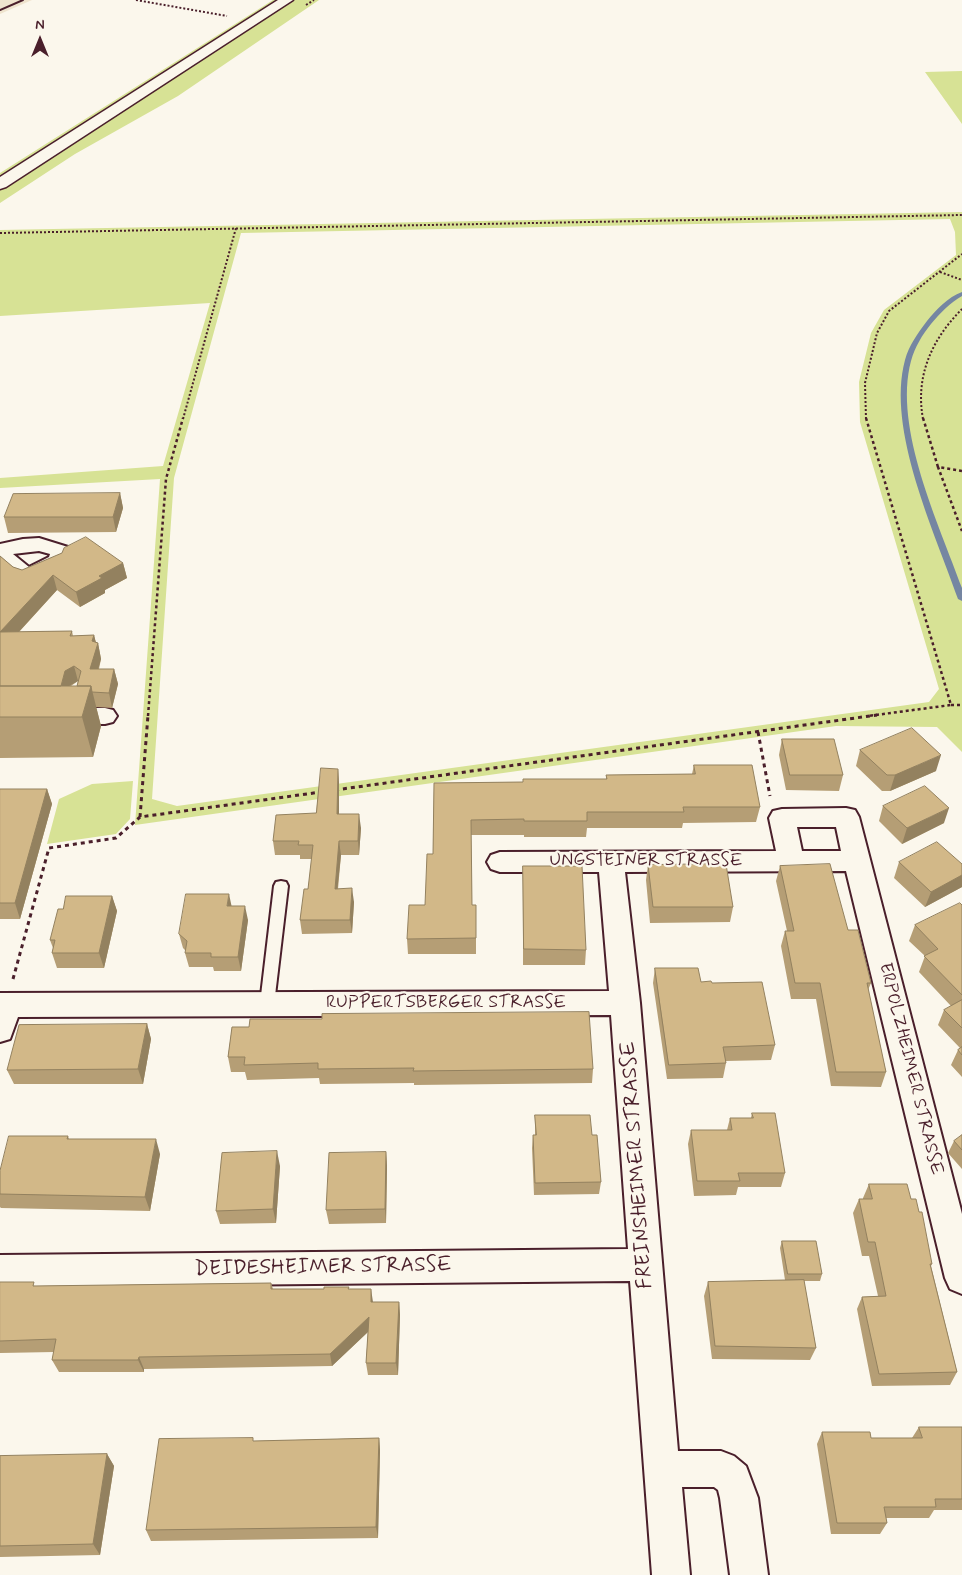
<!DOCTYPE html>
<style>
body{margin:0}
#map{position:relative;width:962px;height:1575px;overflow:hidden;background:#fbf7ec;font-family:Mynerve,sans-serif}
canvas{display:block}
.north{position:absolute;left:15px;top:15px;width:50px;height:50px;-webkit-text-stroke:4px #fbf7ec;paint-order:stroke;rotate:0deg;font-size:14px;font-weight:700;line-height:20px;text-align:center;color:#4a1f2b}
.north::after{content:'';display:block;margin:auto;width:18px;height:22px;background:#4a1f2b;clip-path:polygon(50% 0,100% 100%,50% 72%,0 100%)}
</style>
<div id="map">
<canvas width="962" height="1575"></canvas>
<div class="north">N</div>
</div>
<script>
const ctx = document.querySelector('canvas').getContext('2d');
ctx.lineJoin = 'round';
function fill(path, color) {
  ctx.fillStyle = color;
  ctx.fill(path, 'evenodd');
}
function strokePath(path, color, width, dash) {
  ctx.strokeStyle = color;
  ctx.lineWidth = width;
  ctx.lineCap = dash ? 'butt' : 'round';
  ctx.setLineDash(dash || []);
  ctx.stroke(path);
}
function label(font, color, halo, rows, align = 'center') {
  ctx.font = font + ' Mynerve,sans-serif';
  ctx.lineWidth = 4.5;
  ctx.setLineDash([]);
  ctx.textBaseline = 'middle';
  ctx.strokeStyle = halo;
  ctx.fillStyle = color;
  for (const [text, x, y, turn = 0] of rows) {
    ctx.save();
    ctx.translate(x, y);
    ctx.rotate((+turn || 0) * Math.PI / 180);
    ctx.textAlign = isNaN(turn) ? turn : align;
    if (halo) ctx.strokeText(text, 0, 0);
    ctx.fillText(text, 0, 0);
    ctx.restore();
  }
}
fill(new Path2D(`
 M0,0H32L0,14Z`), '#efe4ce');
fill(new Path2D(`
 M273,0H319L178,96L75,154L0,203V173Z
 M962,71V124L925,72Z
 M962,212V752L937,727L836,726L135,825L160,479L0,488V478L163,466L210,303L0,316V230ZM950,219L955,232L956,255L884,310L871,333L859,382L860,422L939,689L929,702L177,806L152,799L174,478L241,233Z
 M133,781L130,819L116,834L47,844L59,799L92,784Z`), '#d7e295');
fill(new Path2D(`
 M962,292V296C950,303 940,313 931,324C922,335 915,347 911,361C893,428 939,524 962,588V601L958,599C935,532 886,430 905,360C909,345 918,333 927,321C936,310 948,297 962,292Z`), '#7586a2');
const service = new Path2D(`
 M281,881L286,882L288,886L274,1004L272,1008L267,1010L262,1008L260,1004L274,886L276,882Z`);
const minor = new Path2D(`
 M39,538L68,547L71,551L65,566L27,583L19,581L0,565V544L23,539ZM39,551L50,554L49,557L29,567L13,554Z
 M0,708H105L113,710L117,716L113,722L105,724H0Z
 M846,808L855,810L859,817L962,1214V1294L950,1289L945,1278L846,871L625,872L640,1003L678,1451H721L734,1456L746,1466L758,1498L768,1575H730L720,1498L718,1490L714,1487H682L690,1575H652L630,1281L0,1287V1255L628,1249L611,1015L18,1017L10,1039L0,1042V993L609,991L599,872H500L491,869L487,862L491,855L500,852L776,851L769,818L773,811L782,809ZM797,827H836L841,851H802Z`);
const secondary = new Path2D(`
 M278,0H293L6,187L0,189V177Z`);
strokePath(service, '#4a1f2b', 4);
strokePath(minor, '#4a1f2b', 4);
strokePath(secondary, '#4a1f2b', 3);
strokePath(new Path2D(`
 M136,0L227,16
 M306,5L314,0
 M0,233L962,215
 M940,272L962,280
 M183,419L236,228
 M866,419L865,383L877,333L889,311L962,254
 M923,419C915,376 932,339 962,309`), '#4a1f2b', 2, [2, 2]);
strokePath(new Path2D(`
 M866,418L951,705L868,716
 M923,418L938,467
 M962,471L938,467L962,531
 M951,705H962
 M148,716L166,479L183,418`), '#4a1f2b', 2.5, [3, 3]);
strokePath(new Path2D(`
 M758,732L770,796
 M335,790L877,715
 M140,817L148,715
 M13,979L49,848L116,838L140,817L321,792`), '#4a1f2b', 3, [4, 4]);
fill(service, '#fbf7ec');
fill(minor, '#fbf7ec');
fill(secondary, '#fbf7ec');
strokePath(new Path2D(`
 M0,10L23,0`), '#4a1f2b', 2);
fill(new Path2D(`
 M120,493L123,508L116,532L8,533L4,517Z
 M0,556L13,567L22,570L123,563L127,578L105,590V593L80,607L57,590L19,632L72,631L73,636L94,635L96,643H98L101,659L99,669H114L118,684L112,708L96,707L101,726L93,757L0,758ZM78,681L77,686H71Z
 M782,739L843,775L839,791L786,790L779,755Z
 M860,750L936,771L890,791H882L856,766Z
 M694,765L760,807L756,822L683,823L682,828H587L586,837H524V835H471L472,905H476V954H408L407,939L425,905L433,854L434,783L523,782L606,779V775L692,774Z
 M338,769L339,783V814L361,828L359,855H341L338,889L354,902L352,933L302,934L300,920L308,889L312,859H300V855H275L273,841L316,813Z
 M0,789H47L52,804L20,919H0Z
 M883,806L944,823L902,844L879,821Z
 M899,862L962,864V887L925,907L894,878Z
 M648,865L733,907L730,922L650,923L646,880Z
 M523,866L586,950L585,965H523Z
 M780,866L848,930L871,983L868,990L886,1072L881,1087L831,1086L816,999H791L781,946L785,931H787L776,881Z
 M112,896L117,911L104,968H57L52,953L53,948L50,940L63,909Z
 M962,905V1077L951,1065L958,1050L960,1048L938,1025L944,1010L951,1006L919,972L925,956L909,941L915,925Z
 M231,906L248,920L241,971H214L213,967H189L185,953L186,951L183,948L179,934Z
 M655,968L701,982L712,983L775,1045L771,1060L726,1061V1063L723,1078L667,1079L653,983Z
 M147,1024L151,1039L143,1084H14L7,1070Z
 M232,1027L593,1069L592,1083L414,1085V1083L320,1084L319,1078L247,1080L245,1072H231L228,1057Z
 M752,1113L785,1173L781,1187H738L736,1195L694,1196L688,1144L691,1130H727L730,1118H751Z
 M535,1115L592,1135L601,1182L599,1194L534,1195L532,1148L533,1135H535Z
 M962,1135V1169L948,1153L954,1141Z
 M68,1136L69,1139L160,1154L150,1211L1,1208L0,1207V1171Z
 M386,1152L387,1166L386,1223L329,1224L326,1210Z
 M280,1166L276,1223L220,1224L216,1211Z
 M869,1184L911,1199L932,1264L931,1266L957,1372L950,1385L872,1386L857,1309L862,1297L878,1296L869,1256H862L853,1213L859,1199H863V1198Z
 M782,1241L822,1274L820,1281H804L816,1348L810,1360L712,1359L704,1296L708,1282L785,1280L780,1248Z
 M0,1282L36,1286L271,1283L273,1289H324L349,1287V1289L373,1302H399L400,1315L398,1375H368L366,1363L368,1332L332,1366L144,1369V1372H59L52,1360L54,1352L0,1353Z
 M919,1427H962V1510H934L929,1518H886L887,1523L880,1534H831L817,1444L822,1432L871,1438H912Z
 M379,1438L380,1450L378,1538L151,1541L146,1530L254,1441Z
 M107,1454L114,1466L100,1555L0,1557V1456Z`), '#b59e75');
fill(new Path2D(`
 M120,493L123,508L116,532L113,517Z
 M123,563L127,578L105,590V593L80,607L76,592L99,576Z
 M53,575L57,590L5,647L0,632Z
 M94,635L97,647L98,643L101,659L94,684L90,669L92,641Z
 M74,666L78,681L60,691L65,671Z
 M114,669L118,684L112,708L109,693Z
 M91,686L101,726L93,757L82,717Z
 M941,755L936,771L890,791L895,775Z
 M338,769L339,783V828L337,814Z
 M47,789L52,804L20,919L15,903Z
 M949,808L944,823L902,844L907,828Z
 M359,814L361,828L359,855L358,841Z
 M339,841L341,855L336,902L335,889Z
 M962,875V887L925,907L931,892Z
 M352,888L354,902L352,933L350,920Z
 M229,894L232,908L227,906Z
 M112,896L117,911L104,968L99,953Z
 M245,906L248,920L241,971L238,957Z
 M147,1024L151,1039L143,1084L138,1069Z
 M156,1139L160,1154L150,1211L145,1197Z
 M277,1151L280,1166L276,1223L273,1209Z
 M386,1152L387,1166L386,1223L385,1209Z
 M371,1289L373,1302L372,1315L371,1302Z
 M399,1302L400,1315L398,1375L396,1363Z
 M369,1317L370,1330L332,1366L330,1354Z
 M139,1357L144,1369V1372L138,1360Z
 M379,1438L380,1450L378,1538L376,1527Z
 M107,1454L114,1466L100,1555L93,1544Z`), '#93815f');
const building = new Path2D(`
 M120,493L113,517H4L13,494Z
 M86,537L123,563L99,576L102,578L76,592L53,575L0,632L72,631L70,636L94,635L92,641L98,643L90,669H114L109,693L92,692L91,686H77L81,671L74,666L65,671L61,686H0V556L13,567L22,570L62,553L64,548Z
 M0,686H91L82,717H0Z
 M912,728L941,755L895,775H887L860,750Z
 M782,739H834L843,775H790Z
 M694,765H752L760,807H683L684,812H587V821H524V819L471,820L472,905H476V938L407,939L409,905H425L427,854H433L434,783L523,782V779H607L606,775L695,774Z
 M321,768L338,769L337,814H359L358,841H339L335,889L352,888L350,920H300L304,889H308L313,845H298L299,841H273L276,815L316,813Z
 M925,786L949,808L907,828L883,806Z
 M0,789H47L15,903H0Z
 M937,842L962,864V875L931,892L899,862Z
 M726,864L733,907H653L648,865Z
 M830,864L848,930H858L871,983H867L886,1072H836L820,983H795L785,931H794L780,866Z
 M523,866H582L586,950L524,949Z
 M186,894H229L227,906H245L238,957H211V953H185L187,941L179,934Z
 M66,896H112L99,953H52L55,940H50L58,909H63Z
 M960,903L962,905V995L924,956L938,949L915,925Z
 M655,968H698L701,982L711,981L712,983L762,982L775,1045L723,1047L726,1063L669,1065Z
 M962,1000V1028L944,1010Z
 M589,1012L593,1069L413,1071L414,1068L318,1069V1063L244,1065L245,1057H228L232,1027H249L250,1019H322V1014Z
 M147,1024L138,1069L7,1070L19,1025Z
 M962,1047V1055L958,1050Z
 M752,1113H775L785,1173H738L740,1181H697L691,1130H732L730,1118H753Z
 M535,1115H590L592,1135H597L601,1182L535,1183L533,1135H536Z
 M962,1135V1150L954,1141Z
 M9,1136H68L67,1139H156L145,1197L0,1194V1171Z
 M277,1151L273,1209L216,1211L222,1153Z
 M386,1152L385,1209L326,1210L329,1153Z
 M869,1184H907L911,1199H916L919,1212H922L932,1264H930L957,1372L879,1374L862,1297L886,1296L875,1242H868L859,1199H872Z
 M782,1241H816L822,1274H788Z
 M804,1280L816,1348L715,1346L708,1282Z
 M0,1282H34L33,1286L271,1283V1289H324V1287H349L348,1289H371V1302H399L396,1363H366L369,1317L330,1354L139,1357L138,1360H52L56,1339L0,1341Z
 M919,1427H962V1499H935L936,1507H884L887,1523H837L822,1432H870L871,1438H922Z
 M253,1438V1441L379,1438L376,1527L146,1530L159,1439Z
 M107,1454L93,1544L0,1546V1456Z`);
fill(building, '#d2b888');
strokePath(building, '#93815f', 1);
label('18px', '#4a1f2b', '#fbf7ec', [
 ["UNGSTEINER STRASSE",646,861],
 ["RUPPERTSBERGER STRASSE",446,1003],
 ["ERPOLZHEIMER STRASSE",910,1069,76]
]);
label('21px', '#4a1f2b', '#fbf7ec', [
 ["FREINSHEIMER STRASSE",638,1165,-94],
 ["DEIDESHEIMER STRASSE",323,1268,-1]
]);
</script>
